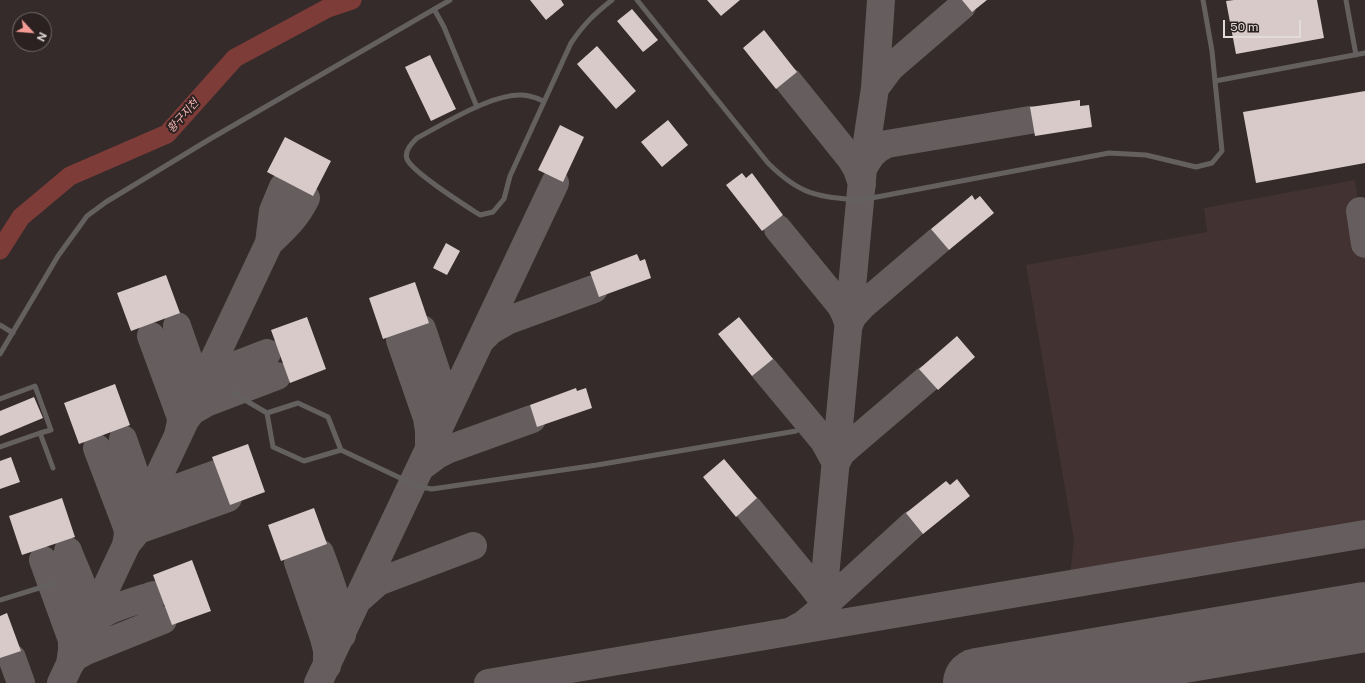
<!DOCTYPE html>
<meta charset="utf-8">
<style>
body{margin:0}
#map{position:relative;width:1365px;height:683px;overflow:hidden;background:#342b2a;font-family:"Public Sans",sans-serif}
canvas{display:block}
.north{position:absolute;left:12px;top:12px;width:40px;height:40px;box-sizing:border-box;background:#2a2120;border:1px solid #736b6a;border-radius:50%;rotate:116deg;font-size:11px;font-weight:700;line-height:16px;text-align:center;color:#e1dbda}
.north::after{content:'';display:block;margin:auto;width:14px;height:18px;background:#f59c96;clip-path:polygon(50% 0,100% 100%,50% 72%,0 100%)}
.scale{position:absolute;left:1223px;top:20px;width:78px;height:18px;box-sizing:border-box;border:2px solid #e1dbda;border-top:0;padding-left:5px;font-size:12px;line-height:14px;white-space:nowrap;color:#e1dbda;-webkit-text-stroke:3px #2a2120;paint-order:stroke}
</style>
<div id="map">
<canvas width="1365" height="683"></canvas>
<div class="north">N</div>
<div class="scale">50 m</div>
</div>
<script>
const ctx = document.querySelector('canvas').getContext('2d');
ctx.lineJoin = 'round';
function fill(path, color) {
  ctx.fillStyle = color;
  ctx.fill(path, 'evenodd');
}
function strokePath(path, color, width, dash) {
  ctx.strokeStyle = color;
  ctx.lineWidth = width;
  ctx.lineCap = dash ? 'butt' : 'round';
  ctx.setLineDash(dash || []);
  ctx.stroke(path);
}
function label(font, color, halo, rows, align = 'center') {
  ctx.font = font + ' "Public Sans","Noto Sans KR",sans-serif';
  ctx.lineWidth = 4;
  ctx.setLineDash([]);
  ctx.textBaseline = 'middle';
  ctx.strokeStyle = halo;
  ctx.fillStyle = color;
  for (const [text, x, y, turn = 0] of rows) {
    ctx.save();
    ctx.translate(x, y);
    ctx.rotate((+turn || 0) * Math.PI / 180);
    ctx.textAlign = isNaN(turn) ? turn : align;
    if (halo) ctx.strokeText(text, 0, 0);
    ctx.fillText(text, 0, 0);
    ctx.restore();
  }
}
fill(new Path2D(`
 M1355,180L1365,244V534L1069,584L1074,540L1026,265L1207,232L1204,208Z`), '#423231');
strokePath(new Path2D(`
 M0,250L21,217L70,176L167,134L235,58L328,8L352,0`), '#7e3c39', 19);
strokePath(new Path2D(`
 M789,82L851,159L857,169L862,184
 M875,88L881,0
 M863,169C869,157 875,149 887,144L1030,120
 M1360,211L1365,244
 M778,229L841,306L845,314L849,325L852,317L863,305L938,241
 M269,243L273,211L283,187
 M177,326C185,350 197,375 195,400
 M422,329L437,374L438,385L436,424
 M151,336L180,415L181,422L178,435
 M482,339L490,331L509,320L594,289
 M400,340L427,418L429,431V451
 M764,369L824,441L836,463L841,453L850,445L926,380
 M204,381L215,373L267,353
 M186,419L192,411L206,403L277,376
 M123,439L140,488L143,510L152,499L158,495L219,473
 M97,448L127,527L128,534L126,545L138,530L228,498
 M421,467L437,455L449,449L532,419
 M749,509L810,583L823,600
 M68,551C76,573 94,604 87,627C103,608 131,603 154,595
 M320,553C330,580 340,606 342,635
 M43,560L72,640V651L70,664L75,657L86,651L163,620
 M298,562L324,638L327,650V666
 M360,598L378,582L473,546
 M822,609L832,598L913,524
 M793,630L804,624L822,609L863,169L875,88L890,68L962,6
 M12,658L21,683
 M61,683L269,243C286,227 296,218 306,198
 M318,683L555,183
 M488,683L1365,534`), '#665e5e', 28);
strokePath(new Path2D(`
 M978,683L1365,617`), '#665e5e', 70);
fill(new Path2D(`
 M530,0H561L564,5L546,20Z
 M707,0H740L721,16Z
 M962,0H987L972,12Z
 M1234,0H1317L1324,38L1236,54L1226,1Z
 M632,9L658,40L643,52L617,21Z
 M764,30L797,72L776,89L743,48Z
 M597,46L636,91L616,109L577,64Z
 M430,55L456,109L431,121L405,67Z
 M1365,91V163L1256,183L1243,112Z
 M1080,100V106L1089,105L1092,127L1035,136L1030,107Z
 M668,120L688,145L662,167L641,142Z
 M560,125L584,137L563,182L538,170Z
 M285,137L331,161L313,196L267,172Z
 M742,173L746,178L752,173L783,215L762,231L726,185Z
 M972,195L975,200L980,196L994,213L949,250L931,229Z
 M446,243L460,251L447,275L433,268Z
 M637,254L640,261L645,259L651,278L599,297L590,272Z
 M166,275L180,313L131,331L117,293Z
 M415,282L429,323L383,339L369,298Z
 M307,317L326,369L290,383L271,330Z
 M739,317L773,359L752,376L718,334Z
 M957,336L975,357L938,390L919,369Z
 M115,384L130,425L79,444L64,403Z
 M576,388L577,391L586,388L592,408L537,427L530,405Z
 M34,397L43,418L0,436V411Z
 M248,444L265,492L230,505L212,457Z
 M11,457L20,482L0,489V461Z
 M724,459L757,498L736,517L703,477Z
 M957,479L970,496L923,534L906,513L946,481L950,485Z
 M62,498L75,537L22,555L9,516Z
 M314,508L327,544L281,561L268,525Z
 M192,560L211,611L172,625L153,575Z
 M7,613L21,651L0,658V616Z`), '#d7cac9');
strokePath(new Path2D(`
 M637,0L768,163C800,195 817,197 861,200L1109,153L1146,155L1196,167L1212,163L1222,151L1212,51L1203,0
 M1346,0L1356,55
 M434,9L444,27L477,107
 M1215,81L1365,53
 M543,101C539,99 534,97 529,96C498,89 444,124 417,138C412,143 404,151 407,159C412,172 466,206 480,215L493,212L504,199L510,176L571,43C584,24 594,14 612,0
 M0,325L13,333
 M0,354L58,256L87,216L106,202L210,139L450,0
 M233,393L267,413L298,403L328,417L341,450L413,484L421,487L432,489L597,465L796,431
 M0,399L35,386L51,430L40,433
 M267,413L273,447L304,461L341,450
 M0,447L40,433L53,468
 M0,600L52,584`), '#656060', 5);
label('italic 11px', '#f5b7b2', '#2a2120', [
 ["황구지천",183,116,-48]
]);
</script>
